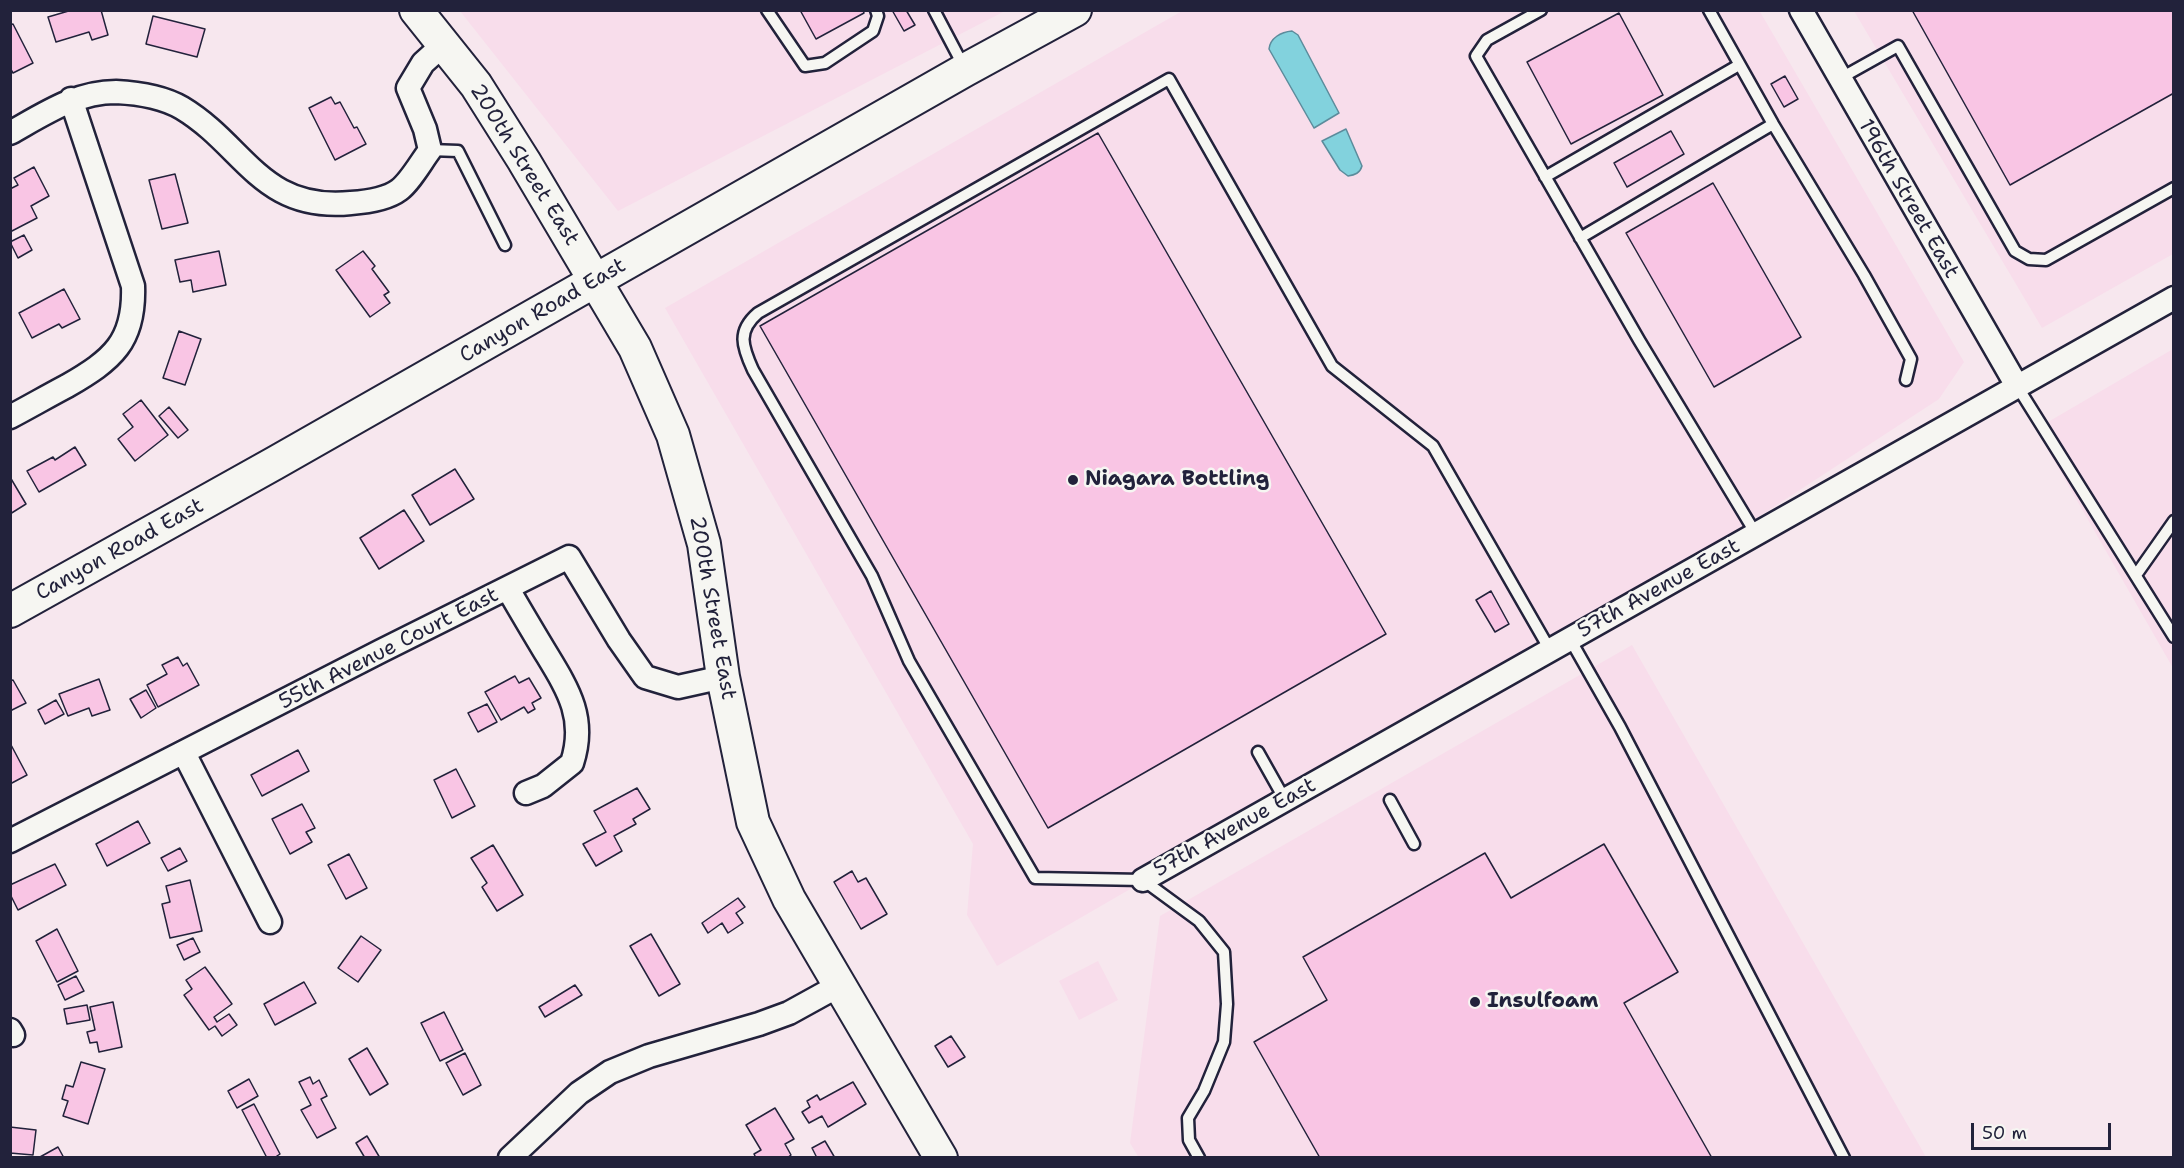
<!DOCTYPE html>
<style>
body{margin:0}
#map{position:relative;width:2184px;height:1168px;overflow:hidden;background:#f7e7ee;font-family:"Shantell Sans",sans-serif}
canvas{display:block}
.frame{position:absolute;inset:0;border:12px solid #22223b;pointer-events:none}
.scale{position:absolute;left:1971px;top:1123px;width:140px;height:27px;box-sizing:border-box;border:3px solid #22223b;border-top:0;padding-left:8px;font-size:18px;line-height:21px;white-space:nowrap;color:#22223b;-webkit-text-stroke:4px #f6f6f2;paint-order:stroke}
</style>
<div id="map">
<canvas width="2184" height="1168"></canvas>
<div class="frame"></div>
<div class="scale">50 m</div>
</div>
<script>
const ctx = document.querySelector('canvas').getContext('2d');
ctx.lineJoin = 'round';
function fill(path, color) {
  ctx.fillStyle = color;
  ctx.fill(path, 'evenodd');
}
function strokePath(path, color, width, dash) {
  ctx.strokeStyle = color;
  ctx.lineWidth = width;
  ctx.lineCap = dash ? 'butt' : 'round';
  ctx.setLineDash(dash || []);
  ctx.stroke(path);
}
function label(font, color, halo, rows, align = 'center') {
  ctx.font = font + ' "Shantell Sans",sans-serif';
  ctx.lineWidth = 5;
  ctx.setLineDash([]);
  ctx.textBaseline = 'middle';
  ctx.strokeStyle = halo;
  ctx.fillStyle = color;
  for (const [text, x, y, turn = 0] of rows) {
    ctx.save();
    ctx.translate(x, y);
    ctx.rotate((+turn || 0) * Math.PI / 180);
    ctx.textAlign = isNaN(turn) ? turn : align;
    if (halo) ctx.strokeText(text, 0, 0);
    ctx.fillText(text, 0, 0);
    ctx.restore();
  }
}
fill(new Path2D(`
 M1759,10L1964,362L1939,399L1636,597L997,966L967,915L973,844L665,308L1182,11Z
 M460,11H1005L618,211Z
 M1854,11H2173V254L2042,328Z
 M2173,349V668L2036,429Z
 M1632,645L1926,1157L1139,1158L1130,1143L1160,916Z
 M1098,961L1118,1000L1079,1020L1059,981Z`), '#f8ddeb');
const water = new Path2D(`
 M1292,31L1298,35L1339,113L1314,128L1269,49C1270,38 1281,32 1292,31Z
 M1346,129L1362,166C1360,173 1355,175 1348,176L1340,170L1322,141Z`);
fill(water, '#82d2dd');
strokePath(water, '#5c8c9c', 1.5);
const building = new Path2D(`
 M72,10H101L108,35L92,40L89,32L56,42L48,17Z
 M800,10H863L864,13L816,39Z
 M892,10H906L915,25L904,31Z
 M1912,10H2174V93L2010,185Z
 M1619,13L1663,95L1571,144L1527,62Z
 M153,16L205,29L197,57L146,44Z
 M13,24L33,63L13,73L10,68V25Z
 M1785,76L1798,99L1784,107L1771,84Z
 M331,97L335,104L340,102L354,128L357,127L366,144L335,160L309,108Z
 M1671,131L1684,154L1627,187L1614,163Z
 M1098,133L1386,634L1048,828L760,326Z
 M34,167L49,196L31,206L37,218L10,232V189L18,185L14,178Z
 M175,174L188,223L162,229L149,180Z
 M1713,183L1801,337L1714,387L1626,233Z
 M24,235L32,250L18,258L10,242Z
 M219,251L226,285L193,292L191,280L180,282L175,260Z
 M363,251L375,266L372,269L389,292L384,295L390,303L370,317L336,270Z
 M64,289L80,319L62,328L59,324L32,338L19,313Z
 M179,331L201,339L185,385L163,378Z
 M141,400L168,435L135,461L118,439L133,427L123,414Z
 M169,407L188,430L178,438L159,416Z
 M75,447L86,465L39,492L27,471L53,457L55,460Z
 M455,469L474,499L430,525L412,495Z
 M10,477L26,504L10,514Z
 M404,510L424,541L379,569L360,538Z
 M1491,591L1509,624L1495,632L1476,600Z
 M178,657L183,666L187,663L199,685L158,707L147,685L167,674L162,665Z
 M515,676L519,683L529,678L541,698L532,703L535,709L528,713L524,707L501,720L485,692Z
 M99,679L110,710L92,716L89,708L68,716L59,694Z
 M13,680L26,703L10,711V681Z
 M146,690L156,708L141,718L130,699Z
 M56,700L64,714L45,724L38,710Z
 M487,704L497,722L478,732L468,713Z
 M10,743L27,775L10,784Z
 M298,750L309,771L262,796L251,775Z
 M456,769L475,806L452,818L434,780Z
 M637,788L650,809L633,819L636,824L614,836L622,851L596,866L583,844L606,832L594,811Z
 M302,804L315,828L306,832L312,842L290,854L272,819Z
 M138,821L150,843L107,866L96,844Z
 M1604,844L1678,972L1624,1003L1712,1158H1320L1254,1042L1327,1000L1303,957L1485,853L1511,898Z
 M493,845L523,895L497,911L482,887L487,883L471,858Z
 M180,848L187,861L168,871L161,858Z
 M349,854L367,888L346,899L328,865Z
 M55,864L66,885L18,910L10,894V885Z
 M852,871L858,882L866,878L887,914L861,929L834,882Z
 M190,880L202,931L170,938L162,904L170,902L166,886Z
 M738,898L745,907L736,913L743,923L728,933L722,923L708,933L702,923Z
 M57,929L78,971L57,982L36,941Z
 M651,934L680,984L659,996L630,946Z
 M361,936L381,950L358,982L338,968Z
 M193,938L200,952L184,960L177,945Z
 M205,967L232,1004L214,1017L217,1022L229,1014L237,1025L222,1036L215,1026L209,1030L184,995L192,989L186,980Z
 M76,976L84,991L65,1000L58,985Z
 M304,982L316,1003L275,1025L264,1004Z
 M575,985L582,995L545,1017L539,1007Z
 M113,1002L122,1047L99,1052L97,1042L90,1043L87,1032L95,1030L90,1007Z
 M87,1005L90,1020L67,1024L64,1009Z
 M444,1012L463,1050L440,1061L421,1023Z
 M951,1036L965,1057L948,1067L935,1046Z
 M367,1048L388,1084L370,1095L349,1059Z
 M465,1053L481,1085L463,1095L446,1063Z
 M81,1062L105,1069L88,1124L63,1116L68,1101L62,1099L66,1085L73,1087Z
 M310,1077L313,1084L319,1080L327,1096L321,1099L336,1128L317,1138L301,1110L311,1105L299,1082Z
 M249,1079L258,1096L237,1108L228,1091Z
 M853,1082L866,1104L828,1127L822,1116L809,1123L802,1112L810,1107L807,1101L817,1095L820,1100Z
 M254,1104L280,1154L274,1158H267L242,1110Z
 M775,1108L794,1139L785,1144L791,1155L787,1158H756L754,1154L761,1150L746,1125Z
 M10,1127L36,1130L33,1155L10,1153Z
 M367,1136L380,1158H365L356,1143Z
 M825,1141L835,1158H817L812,1148Z
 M58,1147L64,1158H40V1157Z`);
fill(building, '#f9c5e4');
strokePath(building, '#22223b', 1.5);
const lane = new Path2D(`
 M767,10L805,66L825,63L873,31L878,16L876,10
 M934,10L964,67
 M1541,10L1487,40L1476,56L1639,340L1756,534
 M1709,10L1773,124L1864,275L1911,359L1906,380
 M1839,79L1898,46L2015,251L2029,259L2046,260L2174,188
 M430,150L458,151L505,245
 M1545,177L1739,65
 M1580,238L1773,124
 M2017,386L2174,637
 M2136,575L2174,521
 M1570,639L1620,727L1844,1158
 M1258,752L1285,800
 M1390,800L1414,844
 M1199,1158L1189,1140L1188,1118L1204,1091L1224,1042L1227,1004L1224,952L1199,921L1143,880L1035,878L909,661L872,576L753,370C742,346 737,331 758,313L1169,79L1332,366L1433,446L1550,650`);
const street = new Path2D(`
 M1801,10L2017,386
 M10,133C44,114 76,92 116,92C137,93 163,97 182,108C245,146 261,212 351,203C365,202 387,199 399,190C410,182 421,162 430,150L425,129L408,88L423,63L444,44
 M10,417C29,407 48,396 67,386C112,360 135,342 133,286L71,99
 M508,589C520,610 532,630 544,650C567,688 587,717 572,763L543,786L526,793
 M184,753L270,922
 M10,841L381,651L569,557L619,640L645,677L678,687L723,677
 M1143,880L2174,298
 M10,1030L13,1035
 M510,1158L579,1093L610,1072L649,1056L759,1024L789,1013L838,986`);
const secondary = new Path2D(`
 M416,10L476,85L524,161L635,348L673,435L704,544L723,677L753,822L789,899L941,1158
 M10,611L275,463L965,70L1075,10`);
strokePath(lane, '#22223b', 15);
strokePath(street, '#22223b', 27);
strokePath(secondary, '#22223b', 36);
strokePath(lane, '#f6f6f2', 10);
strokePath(street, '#f6f6f2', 22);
strokePath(secondary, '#f6f6f2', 32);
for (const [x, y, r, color] of [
 [1073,480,6,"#22223b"],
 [1475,1002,6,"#22223b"]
]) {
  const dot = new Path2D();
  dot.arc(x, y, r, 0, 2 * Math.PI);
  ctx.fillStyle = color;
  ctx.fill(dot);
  strokePath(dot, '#f6f6f2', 2);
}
label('21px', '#22223b', '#f6f6f2', [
 ["200th Street East",524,165,58],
 ["196th Street East",1908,199,60],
 ["Canyon Road East",543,311,-30],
 ["Canyon Road East",120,550,-29],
 ["57th Avenue East",1659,589,-29],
 ["200th Street East",712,608,80],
 ["55th Avenue Court East",389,649,-27],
 ["57th Avenue East",1235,828,-29]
]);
label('bold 21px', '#22223b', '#f6f6f2', [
 ["Niagara Bottling",1085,480],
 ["Insulfoam",1487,1002]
], 'left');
</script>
